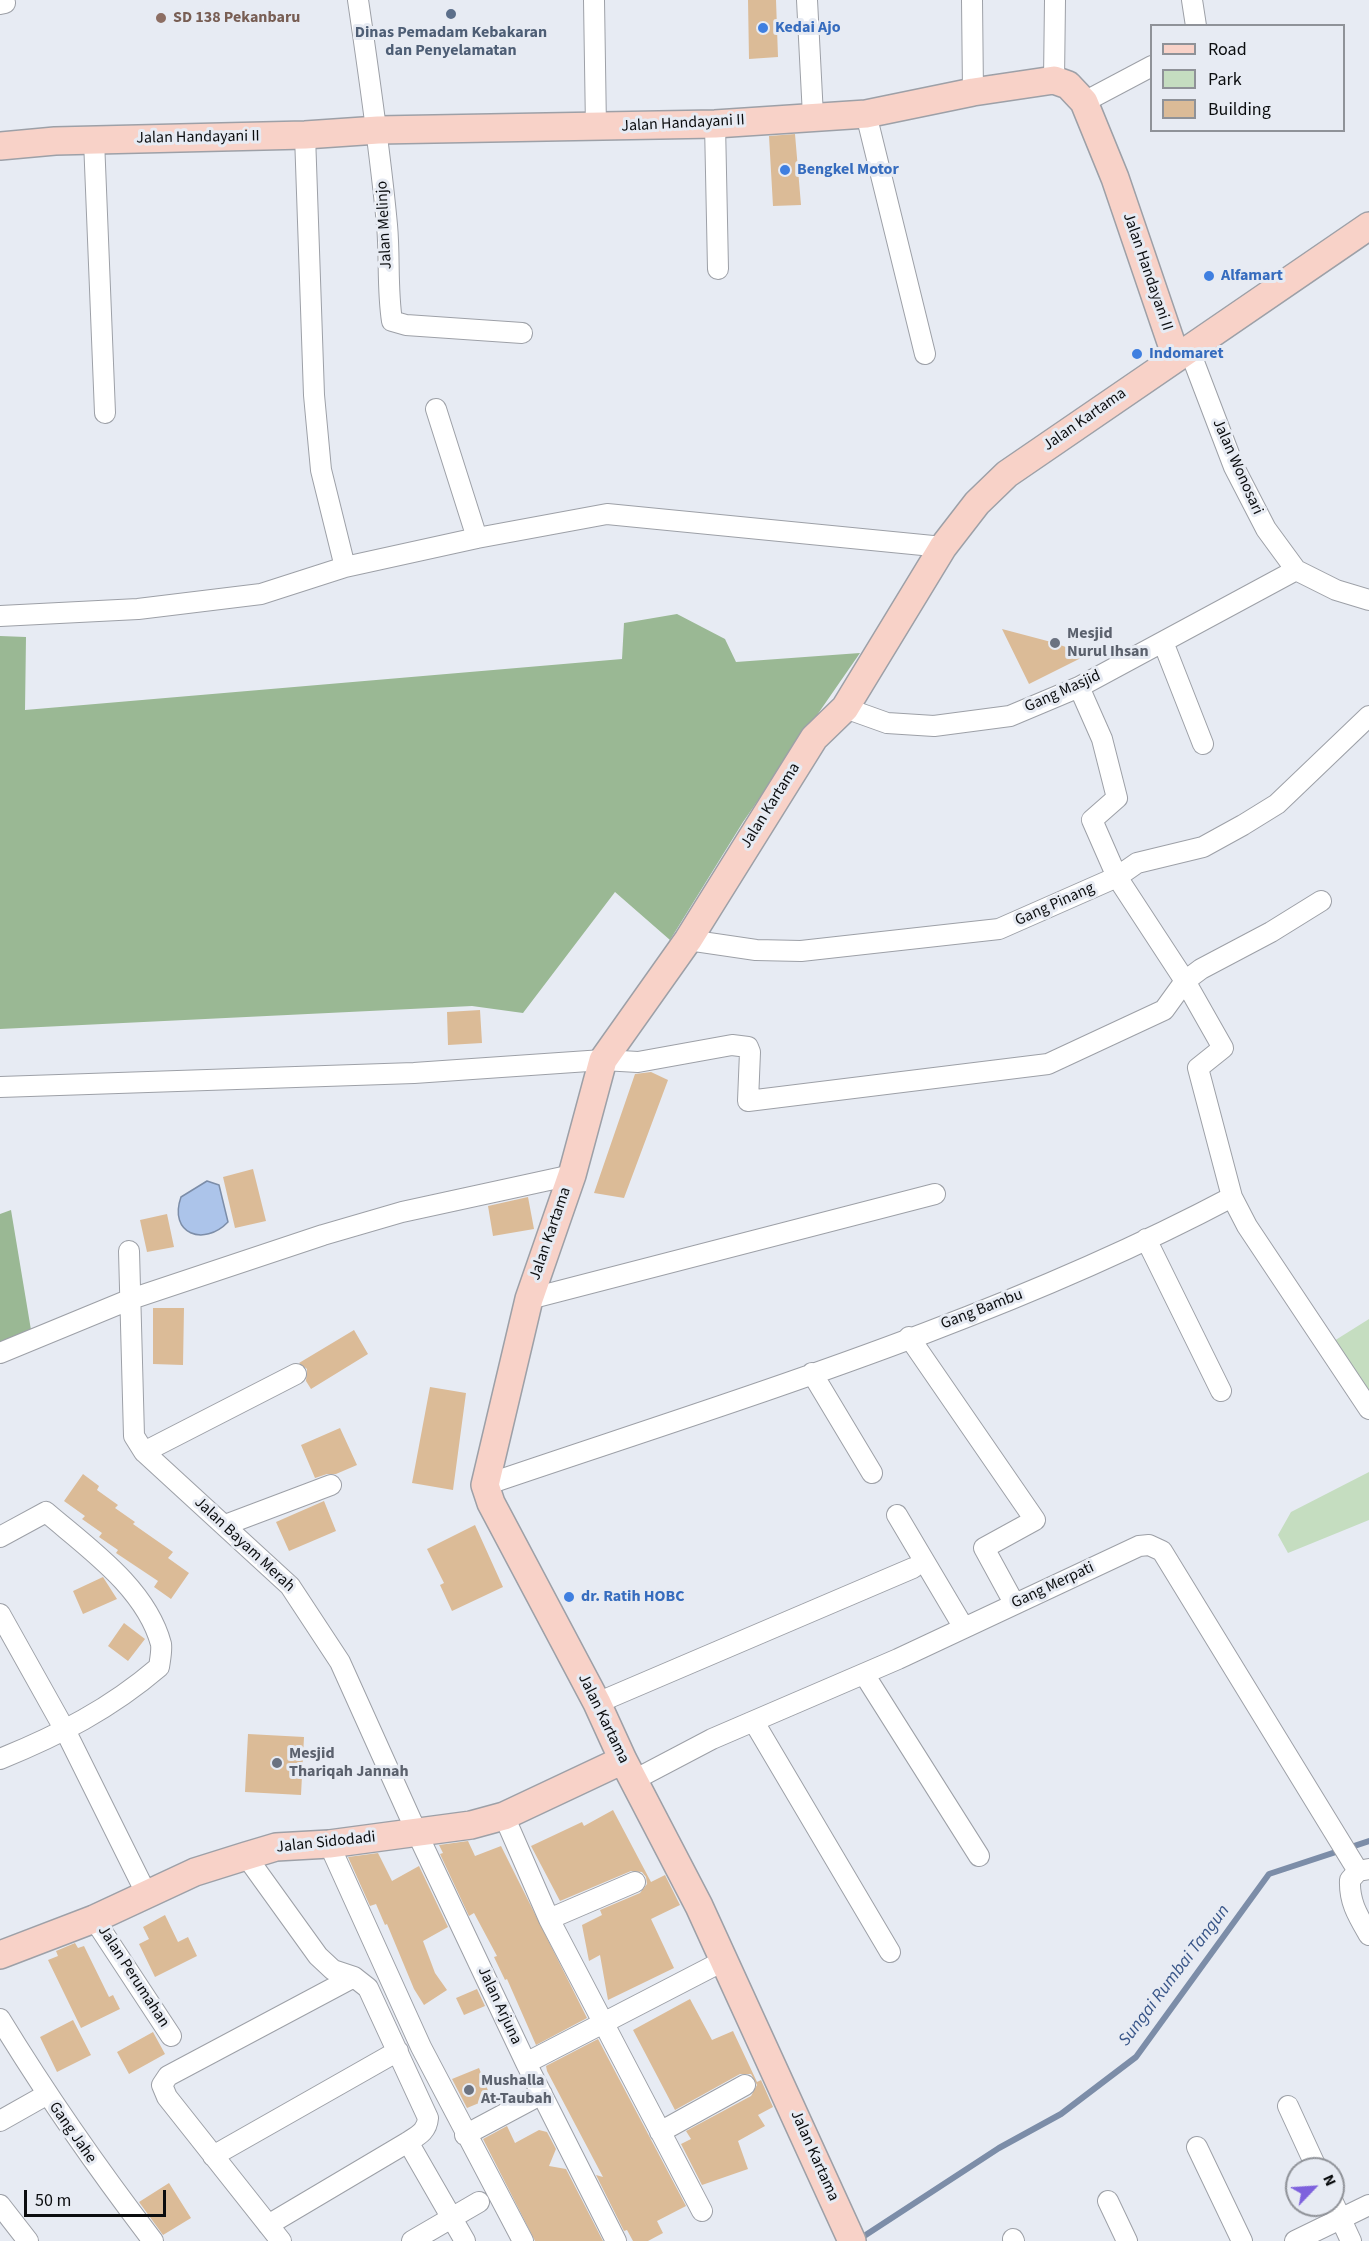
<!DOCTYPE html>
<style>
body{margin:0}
#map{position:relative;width:1369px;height:2241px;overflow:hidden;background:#e7ebf3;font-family:"Source Sans 3",sans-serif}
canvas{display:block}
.legend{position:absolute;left:1150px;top:24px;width:195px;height:108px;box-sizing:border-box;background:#e7ebf3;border:2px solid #8f9298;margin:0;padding:8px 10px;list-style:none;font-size:18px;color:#0b0d0f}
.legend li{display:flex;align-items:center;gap:12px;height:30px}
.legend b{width:30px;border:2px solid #8f9298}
.north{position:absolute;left:1285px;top:2157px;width:60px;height:60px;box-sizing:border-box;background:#e7ebf3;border:2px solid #8f9298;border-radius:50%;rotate:65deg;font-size:16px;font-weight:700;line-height:24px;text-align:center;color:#0b0d0f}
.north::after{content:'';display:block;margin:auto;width:21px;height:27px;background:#7e62dd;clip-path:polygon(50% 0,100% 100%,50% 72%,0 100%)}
.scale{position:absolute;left:24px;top:2190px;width:142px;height:27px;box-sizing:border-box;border:3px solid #0b0d0f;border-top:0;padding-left:8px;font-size:18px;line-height:21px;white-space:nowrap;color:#0b0d0f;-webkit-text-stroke:4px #e7ebf3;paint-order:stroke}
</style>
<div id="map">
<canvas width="1369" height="2241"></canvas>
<ul class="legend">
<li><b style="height:8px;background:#f8d2c8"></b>Road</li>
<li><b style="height:16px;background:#c5ddc0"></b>Park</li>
<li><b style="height:16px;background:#dbbb97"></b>Building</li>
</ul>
<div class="north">N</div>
<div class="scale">50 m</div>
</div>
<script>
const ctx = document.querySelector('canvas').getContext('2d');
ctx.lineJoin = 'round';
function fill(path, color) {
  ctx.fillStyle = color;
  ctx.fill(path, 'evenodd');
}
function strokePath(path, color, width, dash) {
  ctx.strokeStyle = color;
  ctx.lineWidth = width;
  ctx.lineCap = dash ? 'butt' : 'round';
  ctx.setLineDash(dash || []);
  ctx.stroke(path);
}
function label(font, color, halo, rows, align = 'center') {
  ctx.font = font + ' "Source Sans 3",sans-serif';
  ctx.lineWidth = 6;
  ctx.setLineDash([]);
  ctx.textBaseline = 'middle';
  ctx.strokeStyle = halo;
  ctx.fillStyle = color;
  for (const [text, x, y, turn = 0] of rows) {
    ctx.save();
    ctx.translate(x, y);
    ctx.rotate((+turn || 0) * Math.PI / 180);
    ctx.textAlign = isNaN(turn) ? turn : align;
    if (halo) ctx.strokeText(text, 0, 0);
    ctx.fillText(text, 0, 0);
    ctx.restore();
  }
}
fill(new Path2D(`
 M1369,1319V1409L1326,1346Z
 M1369,1472V1520L1288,1553L1278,1535L1291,1512Z`), '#c5ddc0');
fill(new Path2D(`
 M677,614L725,639L736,662L860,653L743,822L670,940L615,892L523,1013L472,1006L0,1029V636L26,637L25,710L622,659L624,623Z
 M11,1210L32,1336L0,1348V1214Z`), '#9ab894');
const water = new Path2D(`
 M207,1181L219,1185L228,1222C204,1247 168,1234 181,1197Z`);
fill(water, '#acc4ea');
strokePath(water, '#7c8da8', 1.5);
strokePath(new Path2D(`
 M858,2240L999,2148L1061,2114L1136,2057L1269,1874L1369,1841`), '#7c8da8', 6);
fill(new Path2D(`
 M748,0H776L778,57L749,59Z
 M795,134L801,205L773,206L769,136Z
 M1002,629L1055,643L1087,655L1029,684Z
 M480,1010L482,1043L448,1045L447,1012Z
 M651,1072L668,1080L624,1198L594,1193L635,1074Z
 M253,1169L266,1221L235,1228L223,1177Z
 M528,1197L534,1229L493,1236L488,1206Z
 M167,1214L174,1247L147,1252L140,1220Z
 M153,1308H184L183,1365L153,1364Z
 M354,1330L368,1354L311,1389L306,1381L307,1369L299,1363Z
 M430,1387L466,1393L453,1490L412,1483Z
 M340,1428L357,1465L336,1474H327L315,1478L301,1445Z
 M83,1474L99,1486L97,1490L118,1505L115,1508L135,1522L133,1524L173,1552L168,1558L189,1573L171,1599L154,1587L158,1581L116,1553L118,1550L99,1537L102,1533L82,1519L85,1516L64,1501Z
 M324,1501L336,1531L289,1551L276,1522Z
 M475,1525L503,1587L452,1611L440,1585L444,1583L427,1549Z
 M103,1577L117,1599L83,1614L73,1591Z
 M124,1623L145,1639L128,1661L108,1646Z
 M248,1734L304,1737L301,1795L245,1792Z
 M613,1810L651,1882L665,1875L680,1905L651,1919L674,1968L608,2000L600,1955L589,1961L582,1925L602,1915L600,1910L640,1893L647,1884L646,1877L642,1872L631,1871L560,1901L531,1846L582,1822L584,1826Z
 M468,1841L475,1856L501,1846L587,2018L536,2045L507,1979L505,1980L494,1957L497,1956L474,1913L469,1916L440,1854L443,1853L439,1845Z
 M378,1853L392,1881L419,1866L448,1927L423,1941L435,1973L447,1990L424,2005L414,1989L387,1924L385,1925L376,1904L370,1906L348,1857Z
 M165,1915L178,1942L188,1937L197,1956L155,1977L139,1944L149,1939L143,1927Z
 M75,1943L78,1948L84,1946L109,1997L113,1995L120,2009L81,2028L48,1960L58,1956L56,1951Z
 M477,1989L485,2006L464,2015L456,1998Z
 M690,1999L712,2040L733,2031L757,2082L761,2080L773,2107L758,2115L765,2126L738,2141L748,2169L702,2185L681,2144L691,2139L686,2131L751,2096L757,2085L751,2074H740L675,2110L633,2030Z
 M73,2020L91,2055L57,2072L40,2037Z
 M153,2032L165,2054L129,2074L117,2052Z
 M598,2039L686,2206L657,2221L663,2233L648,2241H633L627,2230L624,2231L596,2175L603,2177L547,2071L546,2066Z
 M479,2068L491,2098L467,2108L452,2079Z
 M507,2126L515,2143L539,2130L547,2132L556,2149L549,2166L566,2169L603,2241H535L483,2139Z
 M169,2183L191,2218L163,2235L139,2202Z`), '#dbbb97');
const street = new Path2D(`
 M358,0C369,75 380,149 387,225C390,257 387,289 392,321L406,325L522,333
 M594,0L596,128
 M807,0L813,116
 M972,0L973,92
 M1192,0L1196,26
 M0,4L5,3
 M1054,80L1055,0
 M1084,102L1152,66
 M866,114L925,354
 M715,124L718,269
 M305,135L314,395L321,470L345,567
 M94,140L105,413
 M1189,349L1234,467L1266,529L1296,570L1336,590L1369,600
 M436,409L477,538
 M0,616L138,609L261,594L345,567L477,538L607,514L943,547
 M1163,642L1203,744
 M1079,687L1102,739L1117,798L1092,820L1117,877L1185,981L1223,1048L1198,1068L1232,1197
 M845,708L887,723L934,726L1010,716L1079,687L1296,570
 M688,940L756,950L801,951L999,929L1117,877L1137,863L1203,847L1243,825L1277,804L1369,716
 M0,1087L414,1073L603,1060L638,1062L732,1045L748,1047L750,1052L748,1101L1048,1064L1164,1010L1185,981L1201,969L1271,932L1321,901
 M1146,1239L1221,1391
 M129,1251L134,1436L144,1452L290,1586L340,1662L417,1833L526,2063L616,2241
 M529,1299L935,1194
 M909,1337L1035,1520L984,1548L1014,1603
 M0,1353L131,1299L323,1235L402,1212L572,1175
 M812,1373L872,1473
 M144,1452L296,1374
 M485,1485C735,1400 998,1321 1232,1197L1247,1226L1369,1409
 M897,1515L964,1628
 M225,1525L331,1485
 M0,1537L46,1512C88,1548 146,1588 161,1644C162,1651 160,1660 159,1667C110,1709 59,1735 0,1759
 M0,1614L66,1732L146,1893
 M864,1674L979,1856
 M597,1703L913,1568
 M754,1722L890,1952
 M634,1780L712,1739L898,1659L1139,1546L1149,1545L1162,1551L1358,1871L1369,1869
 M504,1816L549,1919L702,2211
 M329,1844L421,2047L523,2241
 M246,1856L318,1956L333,1970L354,1977L368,1988L428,2118C427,2131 419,2135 408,2142L465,2241
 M1358,1871L1350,1880C1349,1902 1358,1916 1369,1935
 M94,1919L171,2036
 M549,1919L635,1882
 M0,2019C47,2096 98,2169 153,2241
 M526,2063L723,1961
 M1288,2106L1317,2169
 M0,2121L46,2095
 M660,2132L745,2085
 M465,2135L542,2094
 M1197,2147L1242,2241
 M213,2156L398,2051
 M1108,2201L1127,2241
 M1333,2202L1351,2241
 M0,2205L28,2241
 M268,2225L408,2142
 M1013,2239L1014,2241
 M281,2241L167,2097L162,2085L168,2076L354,1977
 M412,2241L479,2202
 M1295,2241L1369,2205`);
const secondary = new Path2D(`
 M0,146L55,141L305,135L378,130L715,124L866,114L973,92L1054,80L1068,85L1084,102L1115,178L1176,357
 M0,1955L94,1919L195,1872L246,1856L276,1847L329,1844L471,1825L504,1816L623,1760
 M852,2241L699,1906L623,1760L597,1703L491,1503L485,1485L529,1299L572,1175L603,1060L688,940L814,738L845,708L943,547L977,503L1007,474L1369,226`);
strokePath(street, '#9da0a7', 22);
strokePath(secondary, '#9da0a7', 30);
strokePath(street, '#fff', 20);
strokePath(secondary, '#f8d2c8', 27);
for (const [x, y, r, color] of [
 [451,14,6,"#5c6f8a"],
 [161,18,6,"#8d6e63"],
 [763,28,6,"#3f7fe0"],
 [785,170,6,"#3f7fe0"],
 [1209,276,6,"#3f7fe0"],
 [1137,354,6,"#3f7fe0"],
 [1055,643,6,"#6b7280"],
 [569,1597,6,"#3f7fe0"],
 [277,1763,6,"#6b7280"],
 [469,2090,6,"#6b7280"]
]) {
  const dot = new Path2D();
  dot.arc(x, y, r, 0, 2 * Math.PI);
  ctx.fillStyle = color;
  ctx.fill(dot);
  strokePath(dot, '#e7ebf3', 2);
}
label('bold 16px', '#785e54', '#e7ebf3', [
 ["SD 138 Pekanbaru",173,18]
], 'left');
label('bold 16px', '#366cbe', '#e7ebf3', [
 ["Kedai Ajo",775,28],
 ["Bengkel Motor",797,170],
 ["Alfamart",1221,276],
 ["Indomaret",1149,354],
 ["dr. Ratih HOBC",581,1597]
], 'left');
label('bold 16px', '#4e5e75', '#e7ebf3', [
 ["Dinas Pemadam Kebakaran",451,33],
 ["dan Penyelamatan",451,51]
]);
label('16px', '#0b0d0f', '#e7ebf3', [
 ["Jalan Handayani II",683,124,-3],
 ["Jalan Handayani II",198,138,-1],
 ["Jalan Melinjo",385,225,-93],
 ["Jalan Handayani II",1147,272,71],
 ["Jalan Kartama",1085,420,-35],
 ["Jalan Wonosari",1237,467,66],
 ["Gang Masjid",1063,692,-24],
 ["Jalan Kartama",771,806,-58],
 ["Gang Pinang",1055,905,-24],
 ["Jalan Kartama",551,1234,-71],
 ["Gang Bambu",982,1310,-21],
 ["Jalan Bayam Merah",244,1545,43],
 ["Gang Merpati",1053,1586,-25],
 ["Jalan Kartama",603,1719,64],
 ["Jalan Sidodadi",326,1843,-6],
 ["Jalan Perumahan",133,1977,57],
 ["Jalan Arjuna",499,2006,65],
 ["Gang Jahe",72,2133,55],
 ["Jalan Kartama",814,2156,66]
]);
label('bold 16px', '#5b616d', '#e7ebf3', [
 ["Mesjid",1067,634],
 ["Nurul Ihsan",1067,652],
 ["Mesjid",289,1754],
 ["Thariqah Jannah",289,1772],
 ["Mushalla",481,2081],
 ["At-Taubah",481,2099]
], 'left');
label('italic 18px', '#385588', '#e7ebf3', [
 ["Sungai Rumbai Tangun",1175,1976,-53]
]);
</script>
